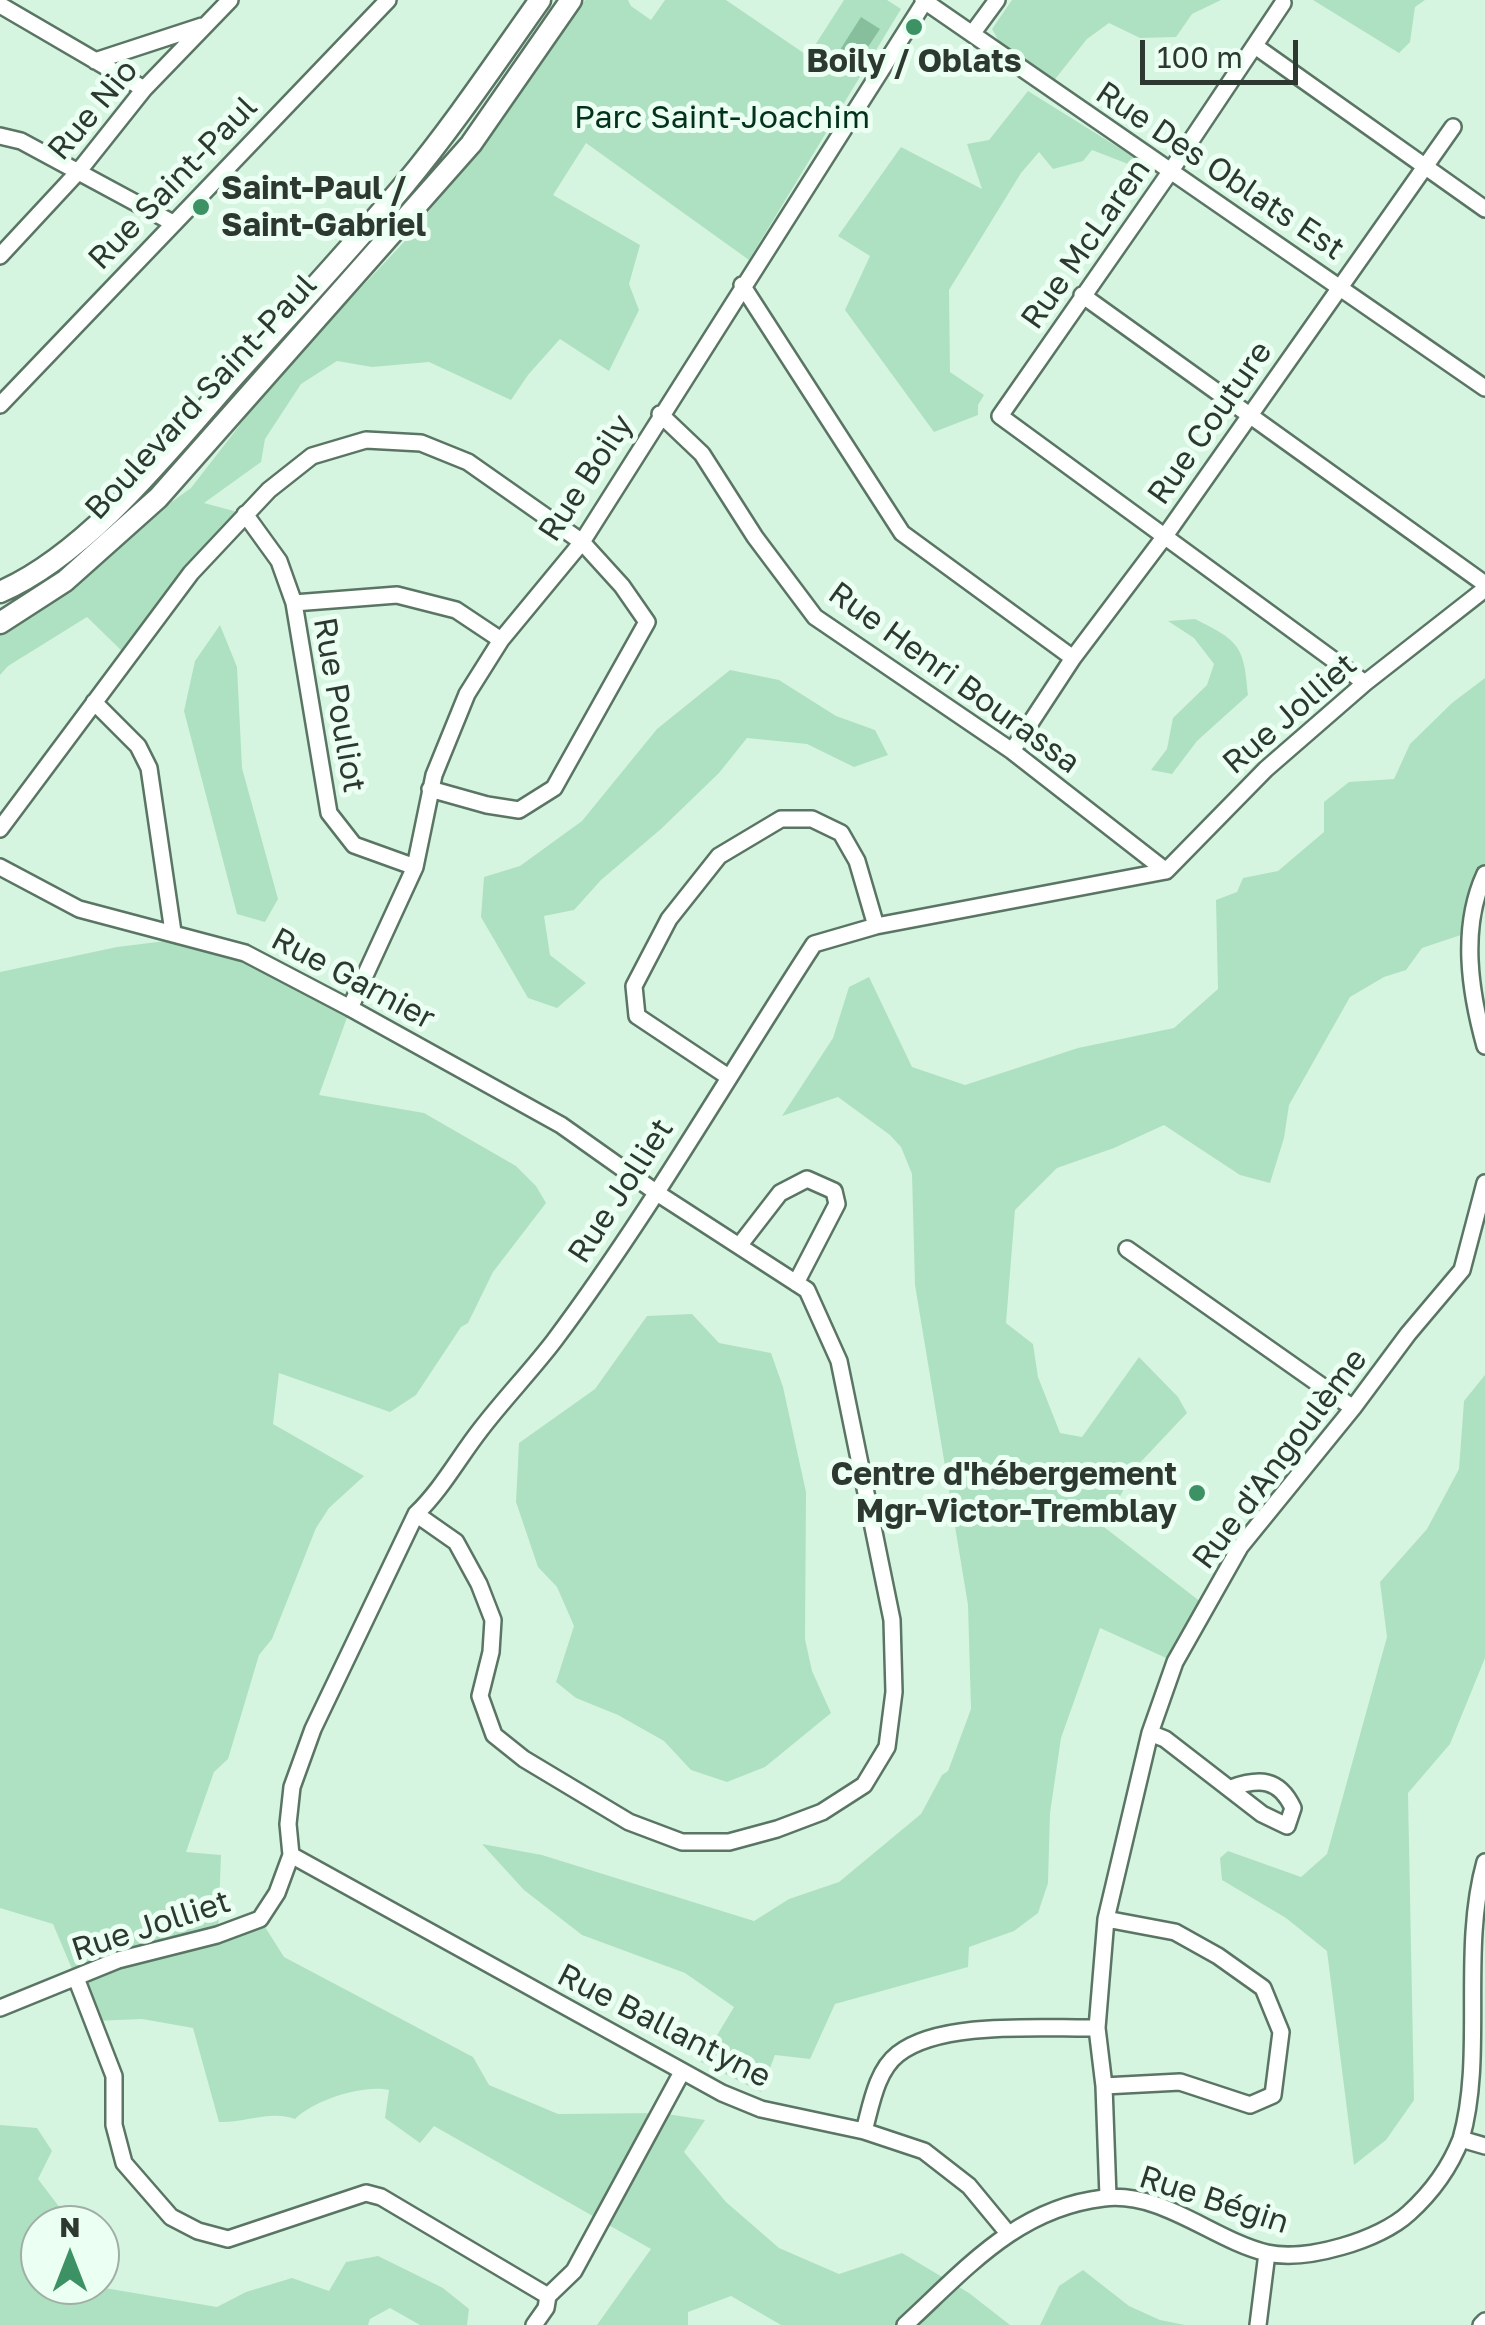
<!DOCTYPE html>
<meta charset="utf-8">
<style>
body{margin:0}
#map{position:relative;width:1485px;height:2325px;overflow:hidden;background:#d6f5e1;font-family:"Golos Text",sans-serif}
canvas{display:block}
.north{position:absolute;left:20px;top:2205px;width:100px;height:100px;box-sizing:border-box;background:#ecfff3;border:2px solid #9fafa5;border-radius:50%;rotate:0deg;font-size:28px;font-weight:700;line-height:40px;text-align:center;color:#2c3830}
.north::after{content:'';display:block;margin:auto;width:35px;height:45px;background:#3d9265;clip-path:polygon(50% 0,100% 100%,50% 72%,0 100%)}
.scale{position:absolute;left:1140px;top:40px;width:158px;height:45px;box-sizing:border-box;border:5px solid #2c3830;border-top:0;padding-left:12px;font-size:30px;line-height:35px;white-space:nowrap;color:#2c3830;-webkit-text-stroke:8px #ecfff3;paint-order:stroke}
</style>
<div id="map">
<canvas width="1485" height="2325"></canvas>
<div class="north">N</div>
<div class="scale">100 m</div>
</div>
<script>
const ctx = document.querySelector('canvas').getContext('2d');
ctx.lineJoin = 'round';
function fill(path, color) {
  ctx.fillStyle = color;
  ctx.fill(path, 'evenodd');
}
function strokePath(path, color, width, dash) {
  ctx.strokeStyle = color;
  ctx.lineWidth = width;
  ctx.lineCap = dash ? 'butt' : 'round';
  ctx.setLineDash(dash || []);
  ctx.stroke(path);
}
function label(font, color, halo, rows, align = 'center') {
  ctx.font = font + ' "Golos Text",sans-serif';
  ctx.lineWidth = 10;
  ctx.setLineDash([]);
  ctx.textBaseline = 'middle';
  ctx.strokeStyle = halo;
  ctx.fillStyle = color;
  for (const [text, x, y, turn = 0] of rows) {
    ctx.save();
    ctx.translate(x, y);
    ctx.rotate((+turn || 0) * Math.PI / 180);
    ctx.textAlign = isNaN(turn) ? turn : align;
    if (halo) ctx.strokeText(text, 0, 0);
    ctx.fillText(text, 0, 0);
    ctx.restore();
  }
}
fill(new Path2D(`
 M585,0H628L631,6L651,20L665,0H726L808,56L844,0H887L901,9L749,260L586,143L553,195L640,245L629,284L639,310L609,371L560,339L528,375L511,400L429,362L372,367L337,361L301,384L265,439L261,462L204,503L245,514L128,657L87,617L8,666L0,675V626L191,488L277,377L404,242L503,119Z
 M1012,0H1221L1192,14L1176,37L1140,38L1109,23L1087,39L1052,83L1000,43L992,29Z
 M1313,0H1425L1415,7L1410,42L1399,53Z
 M1028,91L1145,164L1141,169L1092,150L1083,161L1053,169L1039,152L1021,173L949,290L950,372L984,395L978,405V415L934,432L845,310L870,256L838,236L901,147L982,189L967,144L989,140Z
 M1195,619C1239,641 1244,645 1248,695L1197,741L1172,774L1151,770L1167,749L1173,718L1207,685L1214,664L1194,638L1168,621Z
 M220,625L237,667L242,768L278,899L265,922L237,914L184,711L195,661Z
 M730,670L779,680L836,716L875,730L888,755L854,767L807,744L747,738L719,773L661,829L601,880L574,910L544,916L550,955L586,983L557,1008L528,998L481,917L484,877L520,866L582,821L657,729Z
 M1485,678V874L1470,932L1422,948L1406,970L1384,977L1350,997L1289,1105L1284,1138L1270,1183L1240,1175L1164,1125L1114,1148L1057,1168L1015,1210L1006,1323L1033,1344L1038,1377L1060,1433L1082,1437L1139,1357L1178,1397L1187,1413L1135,1468L1104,1527L1206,1606L1175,1662L1100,1628L1061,1738L1050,1813L1048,1883L1038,1913L1014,1931L969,1947L968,1967L835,2004L810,2059L775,2055L761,2092L701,2062L734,2007L685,1973L582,1935L524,1890L482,1844L542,1855L754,1921L789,1899L839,1882L921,1814L942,1775L948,1771L971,1709L968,1605L915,1285L912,1174L901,1147L890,1135L838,1097L782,1116L833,1038L849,987L869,977L912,1067L965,1085L1078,1048L1174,1028L1218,989L1216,900L1237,892L1243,878L1278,871L1324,832V802L1349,782L1394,779L1410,744L1452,703Z
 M174,940L241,959L349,1012L319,1095L424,1113L516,1166L536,1186L546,1203L493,1272L468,1323L461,1327L416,1395L390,1412L279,1373L273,1424L364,1476L329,1508L316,1528L272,1639L259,1655L228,1759L214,1772L186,1852L221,1855L218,1934L260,1919L284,1957L473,2057L489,2085L558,2114L661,2113L705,2120L684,2152L726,2202L779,2248L839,2274L902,2253L969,2293L1010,2325H781L731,2296L688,2312V2325H597L651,2249L434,2126L420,2143L385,2118L389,2090C364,2084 314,2100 295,2119C269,2110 247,2123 219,2122L193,2028L142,2019L94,2021L53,1924L0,1908V972L117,947Z
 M692,1314L719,1343L771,1353L783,1387L806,1492L805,1639L812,1671L831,1713L765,1767L727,1782L691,1770L664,1741L618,1715L576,1698L556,1682L574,1626L557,1587L538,1567L516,1502L519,1443L595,1389L647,1316Z
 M1485,1375V1658L1450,1744L1408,1793L1414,2100L1386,2140L1354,2165L1327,1951L1286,1918L1222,1880L1220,1858L1228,1851L1301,1877L1327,1854L1387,1637L1380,1582L1427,1529L1459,1469L1464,1401Z
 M0,2125L37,2128L52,2151L38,2179L73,2225H40V2285H87L217,2307L246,2292L292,2278L329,2291L346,2262L378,2256L443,2288L469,2309L467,2325H420L390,2308L370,2319L368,2325H0Z
 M1083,2270L1129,2306L1160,2320L1185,2325H1040L1059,2286Z`), '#aee1c1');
fill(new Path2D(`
 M861,17L880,29L854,68L836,56Z`), '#87bf9d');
const minor = new Path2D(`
 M923,0L1485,388
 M1283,3L1170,172L1000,416L1365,683
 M0,5L144,89
 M972,34L997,0
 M1255,46L1485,209
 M95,61L202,26
 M0,136L21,141L173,223
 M0,256L78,172L144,89L230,0
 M742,285L902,533L1073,658
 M1082,295L1485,584
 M0,405L388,0
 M660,414L702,454L755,537L815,617L1012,751L1166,871
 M245,514L279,561L294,603L329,813L354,845L415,867
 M294,603L397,595L456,610L501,640
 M94,702L138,746L149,768L173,932
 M1012,751L1073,658L1165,536L1453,127
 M0,829L191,573L269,490L312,456L366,440L421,443L468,462L582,542L622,586L647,622L554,788L519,810L487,805L430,789
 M0,867L79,909L245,953L350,1008L561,1125L657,1193L807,1290L839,1361L892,1620L894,1692L887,1747L864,1785L822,1812L777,1829L729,1842H682L629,1822L524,1759L494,1735L480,1696L491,1652L493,1620L479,1584L456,1542L416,1514
 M1485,874C1460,928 1470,992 1485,1046
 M350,1008L415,867L434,775L467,694L501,640L582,542L925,1
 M727,1076L637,1016L634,986L669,919L719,856L781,819H812L841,833L857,861L876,926
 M739,1246L780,1193L807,1179L834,1191L837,1204L796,1283
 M1127,1249L1353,1408
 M1150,1733L1165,1739L1262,1814L1287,1826L1293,1808C1279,1778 1259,1778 1231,1788
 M291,1855L722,2093L761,2109L864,2131L924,2151L969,2186L1007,2232
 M76,1978L114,2076V2125L124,2163L171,2217L198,2231L228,2239L366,2193L381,2197L548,2296
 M0,2008L118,1960L217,1935L260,1919L277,1893L291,1855L288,1824L292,1787L313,1729L416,1514C442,1489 459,1457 481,1429C504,1399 531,1371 554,1341C649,1214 728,1076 814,944L876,926L1166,871L1266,769L1365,683L1485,589
 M1104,2086L1180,2082L1250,2105L1273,2095L1281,2032L1263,1988L1218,1956L1175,1932L1106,1919
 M864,2131C871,2106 876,2071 898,2054C941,2020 1043,2029 1097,2028
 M1461,2139L1485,2146
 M1108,2197L1104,2086L1097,2028L1106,1919L1150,1733L1175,1662L1240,1547L1353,1408L1408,1334L1462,1270L1485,1183
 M534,2325L546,2308L548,2296L574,2271L682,2072
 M905,2325C966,2269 1017,2208 1104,2198C1162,2191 1213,2240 1267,2253C1306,2262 1380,2240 1409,2213C1431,2193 1450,2167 1461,2139C1485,2056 1460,1951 1485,1862
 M1258,2325L1267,2253
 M1481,2325L1485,2321`);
const major = new Path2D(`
 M0,592C86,555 167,453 228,383C287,317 348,252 405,184C454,125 496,62 540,0
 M0,623L65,581L158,498L471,144L571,0`);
strokePath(minor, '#5a7564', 20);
strokePath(major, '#5a7564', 25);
strokePath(minor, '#fff', 15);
strokePath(major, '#fff', 20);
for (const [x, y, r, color] of [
 [914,27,10,"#3d9265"],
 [201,207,10,"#3d9265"],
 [1197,1493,10,"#3d9265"]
]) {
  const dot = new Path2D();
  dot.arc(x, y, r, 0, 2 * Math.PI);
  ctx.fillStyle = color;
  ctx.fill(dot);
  strokePath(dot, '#ecfff3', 4);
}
label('bold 32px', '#2c3830', '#ecfff3', [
 ["Boily / Oblats",914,62],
 ["Saint-Paul /",221,189,"left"],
 ["Saint-Gabriel",221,226,"left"],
 ["Centre d'hébergement",1177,1475,"right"],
 ["Mgr-Victor-Tremblay",1177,1512,"right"]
]);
label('32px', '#2c3830', '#ecfff3', [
 ["Rue Nio",93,110,-50],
 ["Rue Des Oblats Est",1220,171,34],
 ["Rue Saint-Paul",173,183,-46],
 ["Rue McLaren",1086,244,-55],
 ["Boulevard Saint-Paul",201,397,-47],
 ["Rue Couture",1210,423,-55],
 ["Rue Boily",586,478,-57],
 ["Rue Henri Bourassa",954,678,36],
 ["Rue Pouliot",339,705,80],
 ["Rue Jolliet",1290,714,-41],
 ["Rue Garnier",353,979,28],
 ["Rue Jolliet",621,1191,-57],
 ["Rue d'Angoulème",1280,1459,-53],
 ["Rue Jolliet",151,1926,-18],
 ["Rue Ballantyne",664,2026,27],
 ["Rue Bégin",1214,2200,18]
]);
label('32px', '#03321c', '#ecfff3', [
 ["Parc Saint-Joachim",722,118]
]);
</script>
